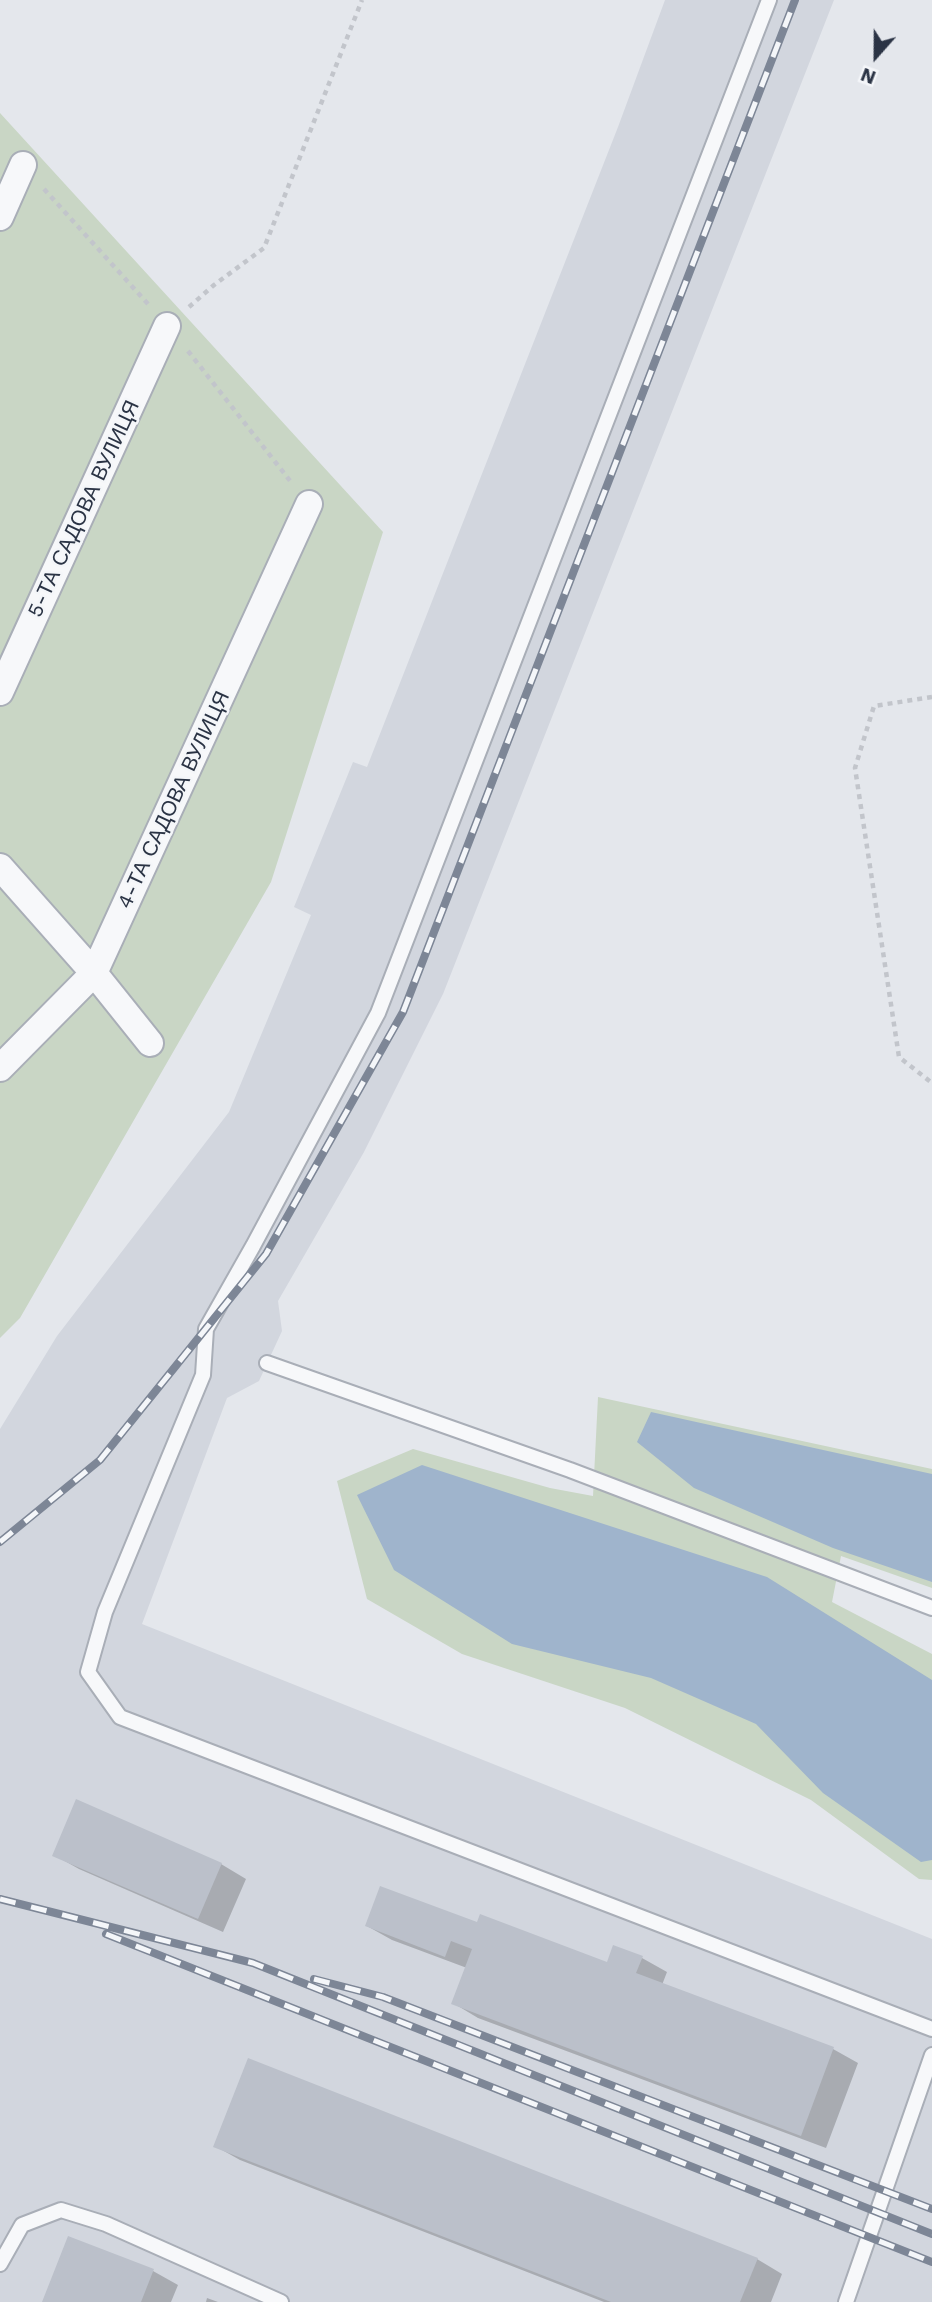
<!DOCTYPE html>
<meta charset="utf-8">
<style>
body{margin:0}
#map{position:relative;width:932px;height:2302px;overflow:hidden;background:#e4e7ec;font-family:"Work Sans",sans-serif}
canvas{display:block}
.north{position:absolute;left:841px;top:21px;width:70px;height:70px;-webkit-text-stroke:5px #f4f6f9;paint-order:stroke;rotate:201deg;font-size:19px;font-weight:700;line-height:28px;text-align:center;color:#2b3445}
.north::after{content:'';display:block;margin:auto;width:24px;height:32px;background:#2b3445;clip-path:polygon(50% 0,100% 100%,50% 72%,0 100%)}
</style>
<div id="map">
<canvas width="932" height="2302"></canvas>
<div class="north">N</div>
</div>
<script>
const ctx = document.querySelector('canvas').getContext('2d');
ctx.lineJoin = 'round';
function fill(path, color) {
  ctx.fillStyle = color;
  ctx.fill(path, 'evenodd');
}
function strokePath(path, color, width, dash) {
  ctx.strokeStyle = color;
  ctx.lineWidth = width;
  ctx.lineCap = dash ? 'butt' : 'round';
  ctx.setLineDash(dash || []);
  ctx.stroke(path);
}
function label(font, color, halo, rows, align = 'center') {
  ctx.font = font + ' "Work Sans",sans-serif';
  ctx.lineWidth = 5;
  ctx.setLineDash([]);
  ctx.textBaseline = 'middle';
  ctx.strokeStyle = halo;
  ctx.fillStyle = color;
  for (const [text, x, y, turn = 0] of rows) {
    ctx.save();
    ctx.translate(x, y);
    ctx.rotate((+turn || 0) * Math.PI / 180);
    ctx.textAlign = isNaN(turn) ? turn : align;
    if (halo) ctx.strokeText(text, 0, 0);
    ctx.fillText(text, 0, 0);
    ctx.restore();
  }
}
fill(new Path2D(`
 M665,0H834L443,994L364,1152L278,1301L282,1331L259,1381L227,1398L142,1624L932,1939V2302H0V1429L57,1336L229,1112L311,915L294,907L353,762L367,767L618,127Z`), '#d2d6de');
fill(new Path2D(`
 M0,113L383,532L271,882L20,1318L0,1338Z
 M598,1397L932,1469V1588L841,1556L832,1602L932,1654V1880L919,1879L811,1800L625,1708L462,1654L367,1599L337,1481L413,1449L550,1488L593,1496Z`), '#c9d6c5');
fill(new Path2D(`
 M651,1412L932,1474V1582L833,1548L694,1488L637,1442Z
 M422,1465L767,1577L932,1680V1860L921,1862L823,1793L756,1724L651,1678L512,1644L394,1570L357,1495Z`), '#9fb4cc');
fill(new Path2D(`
 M54,1855L221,1864L246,1879L223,1932L79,1869Z
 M478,1924L608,1964L642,1958L667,1972L662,1985L833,2049L858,2063L826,2148L478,2018L453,2003L467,1968L392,1940L367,1926Z
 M215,2146L757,2259L782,2274L771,2302H604L240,2160Z
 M153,2271L178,2285L171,2302H44Z
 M207,2298L218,2302H206Z`), '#0003');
fill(new Path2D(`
 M76,1799L222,1863L198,1919L52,1856Z
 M380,1886L477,1922L480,1914L607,1962L613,1945L643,1956L636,1973L834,2047L801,2136L451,2004L472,1949L451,1941L445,1957L365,1926Z
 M248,2058L758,2258L740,2302H611L213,2147Z
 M68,2236L154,2269L141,2302H42Z`), '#bbc0ca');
const service = new Path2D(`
 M769,0L378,1013L253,1246L206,1329L203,1375L105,1612L88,1672L120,1717L932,2029
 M267,1363L570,1470L932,1608
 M0,2264L22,2225L61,2210L106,2224L281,2302
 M846,2302L932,2055`);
const minor = new Path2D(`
 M0,217L23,165
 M0,692L167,326
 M0,867L94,973L150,1043
 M0,1068L94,973L309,504`);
strokePath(service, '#a9aeb7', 18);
strokePath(minor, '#a9aeb7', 30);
strokePath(new Path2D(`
 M44,189L148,304
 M189,307L214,285L264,248L362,0
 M188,351L291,482
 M932,697L874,706L855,768L899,1057L932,1083`), '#c2c5cb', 4.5, [5, 5]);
strokePath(service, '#f7f8fa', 14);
strokePath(minor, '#f7f8fa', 26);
const rail = new Path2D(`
 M0,1542L100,1460L266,1254L403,1012L795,0
 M0,1899L253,1963L932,2234
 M106,1934L932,2262
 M314,1979L383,1997L932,2209`);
strokePath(rail, '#7d8696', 8);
strokePath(rail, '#f4f6f9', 5, [16]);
label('21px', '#2b3445', '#f4f6f9', [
 ["5-ТА САДОВА ВУЛИЦЯ",84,509,-65],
 ["4-ТА САДОВА ВУЛИЦЯ",174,800,-65]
]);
</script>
